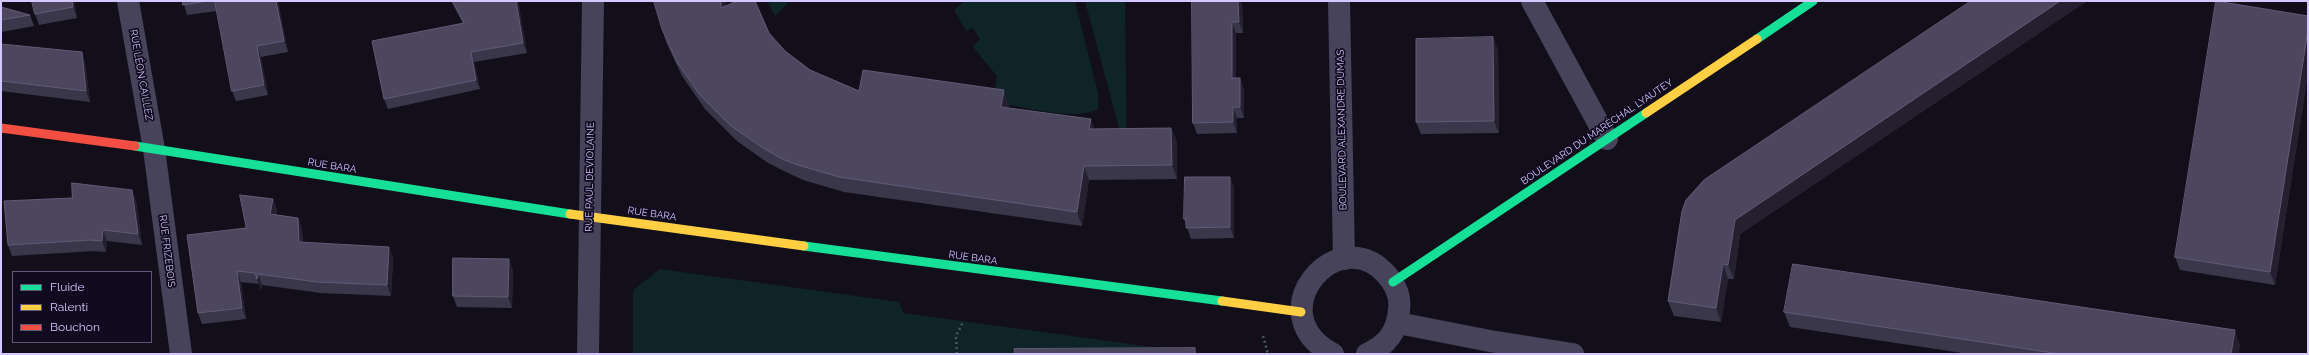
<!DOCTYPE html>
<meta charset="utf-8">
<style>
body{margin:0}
#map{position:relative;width:2309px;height:355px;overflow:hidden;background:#120f1a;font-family:Raleway,sans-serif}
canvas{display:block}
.frame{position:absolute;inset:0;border:2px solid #d3c8ff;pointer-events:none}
.legend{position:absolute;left:12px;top:271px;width:140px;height:72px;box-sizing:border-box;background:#100b1e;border:1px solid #5e5778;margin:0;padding:5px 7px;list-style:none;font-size:12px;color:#d3c8ff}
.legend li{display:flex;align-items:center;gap:8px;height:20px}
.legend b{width:20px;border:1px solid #5e5778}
</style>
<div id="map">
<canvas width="2309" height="355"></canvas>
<div class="frame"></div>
<ul class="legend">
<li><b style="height:5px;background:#16e098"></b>Fluide</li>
<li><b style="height:5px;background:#ffcf43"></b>Ralenti</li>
<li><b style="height:5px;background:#f24e42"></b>Bouchon</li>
</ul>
</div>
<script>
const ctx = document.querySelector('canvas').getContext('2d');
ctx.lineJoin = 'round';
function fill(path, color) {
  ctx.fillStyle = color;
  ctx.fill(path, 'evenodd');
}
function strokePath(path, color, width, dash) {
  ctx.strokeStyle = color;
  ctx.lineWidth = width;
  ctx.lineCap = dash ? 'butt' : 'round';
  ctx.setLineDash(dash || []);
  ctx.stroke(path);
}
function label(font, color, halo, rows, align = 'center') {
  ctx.font = font + ' Raleway,sans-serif';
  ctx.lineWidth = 3.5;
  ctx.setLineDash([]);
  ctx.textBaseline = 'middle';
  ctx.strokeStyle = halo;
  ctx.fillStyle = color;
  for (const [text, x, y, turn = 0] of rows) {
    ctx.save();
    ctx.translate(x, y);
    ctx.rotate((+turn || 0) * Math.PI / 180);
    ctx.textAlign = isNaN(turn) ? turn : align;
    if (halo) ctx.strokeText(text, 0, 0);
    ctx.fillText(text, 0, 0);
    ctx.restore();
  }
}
fill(new Path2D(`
 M767,1H787V4L775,16Z
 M965,1H1075L1098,93V109C1078,122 1018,106 993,102L997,76L973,47L980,39L973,28L966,31L954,10Z
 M1085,1H1125L1127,158Z
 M660,269L899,302L903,313L1204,354H633V290Z`), '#0f2427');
strokePath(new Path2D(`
 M1263,336L1268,354
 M957,354L956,336L963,322`), '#4a5867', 2.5, [2, 3]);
strokePath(new Path2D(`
 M128,1L154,149L181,354
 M1339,1L1344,259
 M1532,1L1607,139
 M1398,323L1490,341L1573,354
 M588,354L593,1
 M1333,354C1257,314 1337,220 1386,274C1395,284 1401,297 1399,310C1397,332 1387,345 1367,354`), '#47435b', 22);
strokePath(new Path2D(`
 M1757,39L1813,1
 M135,146L570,214
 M804,246L1222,301
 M1393,282L1646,113`), '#16e098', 9);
strokePath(new Path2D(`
 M1646,113L1757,39
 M570,214L804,246
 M1222,301L1301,312`), '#ffcf43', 9);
strokePath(new Path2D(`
 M1,128L135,146`), '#f24e42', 9);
fill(new Path2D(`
 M74,1L77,18L39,25L35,14Z
 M183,1H278L288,52L261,57L268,95L236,101L232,91L217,11L187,15Z
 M451,1H518L527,53L474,62L480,89L388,109L384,99L463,24Z
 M1192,1L1242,4L1243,33H1236V78L1244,89V118H1237V133L1197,134L1193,123Z
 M1971,1H2087L1740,234L1734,279H1728L1721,322L1674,316L1668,301Z
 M726,6L769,33L785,51L810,70L859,91L1009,105V108L1094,129L1171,128L1177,142V179L1089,180L1082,226L844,192L803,180L788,173L768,163L737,141L705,109L682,76L667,44L662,29Z
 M1,7L30,15L34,26L1,32Z
 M2308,16V73L2275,285L2180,270L2175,257Z
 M1,44L85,62L90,102L1,91Z
 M1498,49L1499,133L1421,134L1416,122Z
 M1230,177L1234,188V238L1191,239L1184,219Z
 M132,190L136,201L142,245L107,241L106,252L94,251L12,256L8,245L72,198Z
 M273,199L277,210L276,215L298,218L302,229L303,242L393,258L391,296L321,293L262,285L261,290L259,284L241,282L246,319L202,324L198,313L246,228Z
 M513,270L512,308L457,307L453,296Z
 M1784,312L2240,345L2238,354H1969L1790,327Z`), '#3b374b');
fill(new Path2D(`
 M72,1H74L77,18L73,7Z
 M276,1H278L288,52L284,41Z
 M516,1H518L527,53L523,43Z
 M721,1H726V23L721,8Z
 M1238,1H1241L1242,4L1243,33L1239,22Z
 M2060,1H2087L1740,234L1734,279L1728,265L1735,220Z
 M1232,22L1236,33V89L1232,78Z
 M2308,30V73L2275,285L2270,272Z
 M1493,37L1498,49L1499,133L1494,121Z
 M257,46L261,57L268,95L264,85Z
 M82,52L85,62L90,102L86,91Z
 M471,52L474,62L480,89L476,80Z
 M1240,78L1244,89V118L1240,107Z
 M1004,90L1009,105L1007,121L1001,107Z
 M1233,107L1237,118V133L1233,122Z
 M1091,119L1096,134L1089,129Z
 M1171,128L1177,142V179L1172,165Z
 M1084,166L1089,180L1082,226L1077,212Z
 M1230,177L1234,188V238L1230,227Z
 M132,190L136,201L142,245L138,234Z
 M273,199L277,210L274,225L270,214Z
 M298,218L302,229L303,253L299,242Z
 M103,230L107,241L106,252L102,241Z
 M389,247L393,258L391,296L387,285Z
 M509,259L513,270L512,308L508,297Z
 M1723,264L1728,279L1721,322L1716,308Z
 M237,271L241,282L246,319L242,308Z
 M258,274L262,285L261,290L257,279Z
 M2235,330L2240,345L2238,354H2231Z
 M1195,348L1197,354H1195Z`), '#24202f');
const building = new Path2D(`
 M32,1H72L73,7L35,14Z
 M183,1H207L183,5Z
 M215,1H276L284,41L257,46L264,85L232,91Z
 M453,1H516L523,43L471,52L476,80L384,99L372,41L464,23Z
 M654,1H721V8L737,1H755L769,33L785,51L810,70L859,91L863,70L1004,90L1001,107L1091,119L1089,129L1171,128L1172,165L1084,166L1077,212L839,177L798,165L782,159L763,148L731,126L700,95L677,62L662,29Z
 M1192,1H1238L1239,22H1232V78H1240V107H1233V122L1193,123Z
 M1971,1H2060L1735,220L1728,265L1723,264L1716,308L1668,301L1682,211L1686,200L1704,180Z
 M2216,1L2308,16V30L2270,272L2175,257Z
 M1,7L30,15L1,20Z
 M1493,37L1494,121L1416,122V39Z
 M1,44L82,52L86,91L1,81Z
 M1185,177H1230V227L1186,228V219H1184Z
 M72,183L132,190L138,234L103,230L102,241L90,240L8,245L4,201L72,198Z
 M240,195L273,199L270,214L298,218L299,242L389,247L387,285L317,282L258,274L257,279L255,273L237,271L242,308L198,313L187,235L246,228Z
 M453,258L509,259L508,297L453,296Z
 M1793,264L2235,330L2231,354H2060L1784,312Z
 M1195,348V354H1007H1015L1014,349Z`);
fill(building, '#4c475e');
strokePath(building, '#615b77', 1);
label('10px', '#d3c8ff', '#100b1e', [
 ["RUE LÉON CAILLEZ",141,75,80],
 ["BOULEVARD ALEXANDRE DUMAS",1342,130,-91],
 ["BOULEVARD DU MARÉCHAL LYAUTEY",1597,132,-34],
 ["RUE BARA",332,166,9],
 ["RUE PAUL DEVIOLAINE",590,177,-89],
 ["RUE BARA",652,214,8],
 ["RUE FRIZEBOIS",167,251,83],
 ["RUE BARA",973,258,8]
]);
</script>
